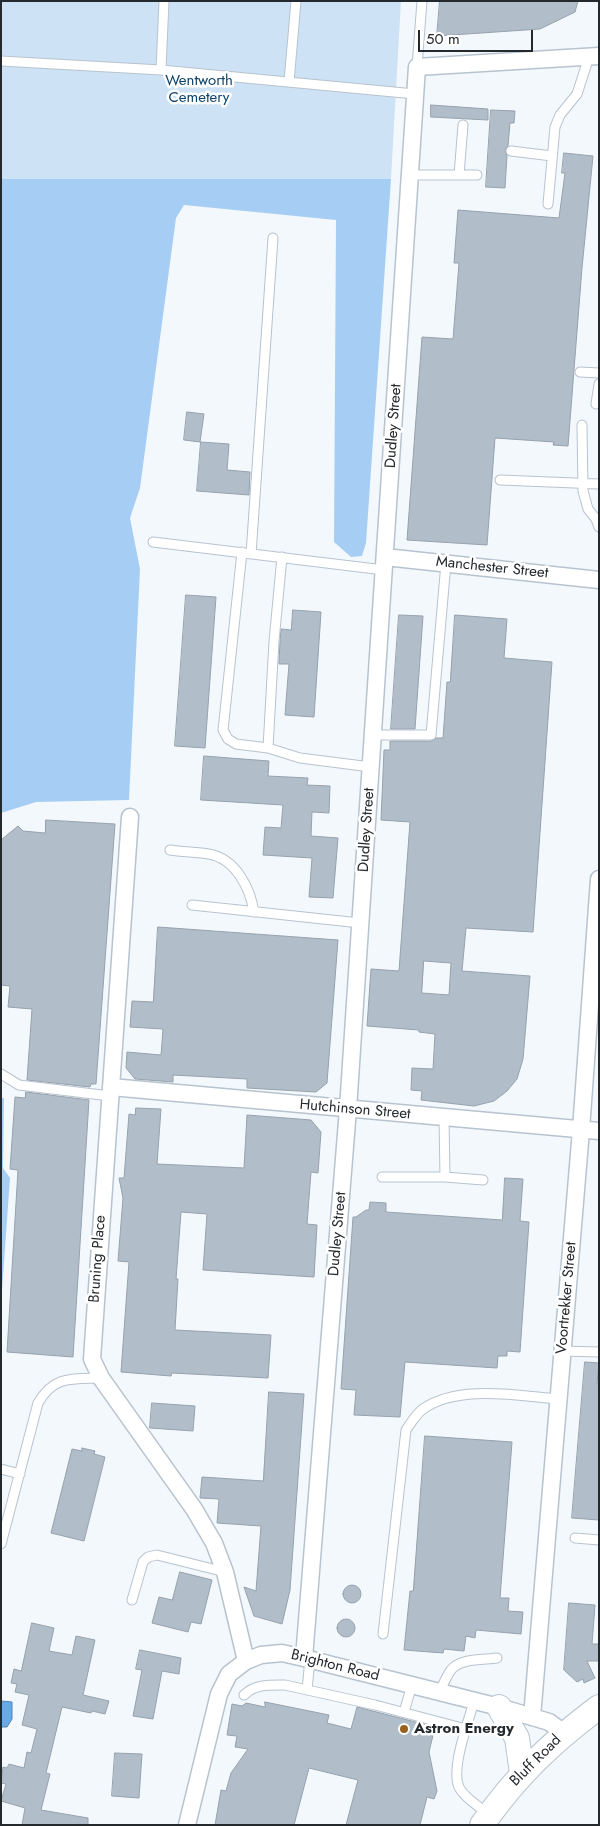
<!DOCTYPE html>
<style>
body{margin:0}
#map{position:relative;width:600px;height:1826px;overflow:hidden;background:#f3f8fd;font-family:Jost,sans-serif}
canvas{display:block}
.frame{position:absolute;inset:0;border:2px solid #24292d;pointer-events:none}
.scale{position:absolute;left:418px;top:30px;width:115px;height:22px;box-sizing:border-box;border:2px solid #24292d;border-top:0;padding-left:6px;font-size:15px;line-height:18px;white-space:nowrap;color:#24292d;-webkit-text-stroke:4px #fff;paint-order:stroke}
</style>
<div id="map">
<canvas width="600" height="1826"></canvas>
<div class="frame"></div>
<div class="scale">50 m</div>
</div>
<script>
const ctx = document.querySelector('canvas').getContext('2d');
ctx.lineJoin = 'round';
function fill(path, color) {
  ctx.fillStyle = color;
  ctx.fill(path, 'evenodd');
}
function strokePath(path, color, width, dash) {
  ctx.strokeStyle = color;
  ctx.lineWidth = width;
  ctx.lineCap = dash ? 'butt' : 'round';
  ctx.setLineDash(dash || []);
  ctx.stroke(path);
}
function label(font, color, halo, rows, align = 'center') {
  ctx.font = font + ' Jost,sans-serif';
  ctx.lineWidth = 5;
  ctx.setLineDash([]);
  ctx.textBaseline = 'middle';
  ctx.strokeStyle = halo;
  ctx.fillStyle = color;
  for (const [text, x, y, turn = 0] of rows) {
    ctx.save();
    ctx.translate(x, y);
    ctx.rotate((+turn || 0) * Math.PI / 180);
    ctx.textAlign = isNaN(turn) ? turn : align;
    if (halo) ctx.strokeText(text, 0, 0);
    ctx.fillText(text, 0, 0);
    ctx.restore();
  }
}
fill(new Path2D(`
 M1,1H401L391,179H1Z`), '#cee2f5');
fill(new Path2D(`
 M1,179H391L366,543L362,556L351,557L334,542L336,220L184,205L176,218L140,488L130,518L140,569L129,800L36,802L1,813Z
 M1,1098H4L3,1168L10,1178L1,1305Z`), '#a6cef4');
const water = new Path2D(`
 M1,1701L12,1702V1719L7,1727H1Z`);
fill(water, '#66abe9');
strokePath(water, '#5284b1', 1);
const building = new Path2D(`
 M440,1H578L575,12L540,29L437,36Z
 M431,105L488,109V120L431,117Z
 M491,110L515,111L514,123H510L508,146L505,150L507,156L505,188L486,187Z
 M564,153L593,156L582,268L568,446L553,445L554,442L495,438L487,545L407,540L422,337L453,339L459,263H454L458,210L559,218L565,173H562Z
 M187,412L204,414L200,442L184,440Z
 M201,442L229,444L227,470L250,472L249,495L197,491Z
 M186,595L216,597L205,748L175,746Z
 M293,610L321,612L314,717L285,715L289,664H279L280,641L281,629L291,630Z
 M399,615L423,616L415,729H391Z
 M455,615L507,619L504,658L552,662L533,932L466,928L462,971L530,976L523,1059L517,1079L507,1091L494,1101L474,1106L421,1100L422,1091L411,1090L412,1068L433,1069L435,1034L419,1032V1030L367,1026L371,969L399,971L410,822L381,820L384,750H390V741H431L436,738H443L447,682H450ZM424,961L451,963L449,995L422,993Z
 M204,756L269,761L268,776L308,778L307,785L330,786L329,813L312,812L311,836L338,838L333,898L309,897L312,858L263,855L265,827L281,828L283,805L201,800Z
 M46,820L115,824L96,1084H91L90,1087L27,1080L32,1009L8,1007L10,986L1,985V840L18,826L23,831L45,833Z
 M158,927L338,940L327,1083L316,1092L247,1088V1079L173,1075V1082L135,1079L126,1068L127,1052L161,1055L163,1029L130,1027L132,1001L153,1002Z
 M26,1092L89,1100L73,1357L7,1352L18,1170L10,1169L15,1097L25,1098Z
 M136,1108L161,1109L157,1164L244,1168L247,1115L311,1120L321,1132L318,1173L311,1172L307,1224L317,1225L314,1277L203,1270L207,1214L181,1212L176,1279H178L175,1330L271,1335L268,1378L172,1373L171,1376L121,1372L129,1262L118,1261L123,1198L119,1178H124L129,1114L135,1115Z
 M505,1178L523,1179L520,1221L529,1222L520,1352L507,1351V1356H498L497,1368L405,1362L400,1417L354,1415L356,1390L341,1389L353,1217H356L366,1210H369L370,1202L386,1203V1212L502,1220Z
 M585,1362L599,1363L597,1384H599V1520L572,1518Z
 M269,1392L304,1394L290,1590L282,1624L254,1616L244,1587L256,1591L261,1526L217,1523L219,1499L200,1498L202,1477L263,1481Z
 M152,1403L195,1406L193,1431L150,1428Z
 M425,1436L512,1442L500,1598H509L508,1611L523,1612L521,1634L476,1630L475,1638L466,1636L464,1651L444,1649L443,1653L404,1650L410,1591H413Z
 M82,1448L95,1451L94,1454L105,1457L84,1541L51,1533L72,1449L82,1451Z
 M180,1572L212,1580L201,1624L191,1622L188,1632L152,1623L159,1597L172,1600Z
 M343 1594a9 9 0 1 1 18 0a9 9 0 1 1-18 0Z
 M569,1603L595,1605L592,1644H599V1661H587L595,1678L584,1683L583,1679L577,1682L564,1670Z
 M337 1628a9 9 0 1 1 18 0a9 9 0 1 1-18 0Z
 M32,1623L54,1628L49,1651L72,1655L76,1636L95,1640L83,1695L109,1701L105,1714L92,1711L91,1713L62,1707L46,1773L50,1774L41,1810L88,1818V1825H22L25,1808L1,1801L6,1784L1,1783L3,1767L7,1768L9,1764L24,1768L27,1752L31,1753L37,1729L22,1725L29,1695L15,1692L17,1684L11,1683L14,1669L21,1671Z
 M140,1650L181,1658L179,1674L162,1671L153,1719L133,1716L142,1670L136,1669Z
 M265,1702L329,1715L327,1723L351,1729L357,1707L435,1727L429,1752L437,1791L434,1799L427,1797L420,1825H346L358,1780L309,1768L294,1825H215L221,1790L226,1791L231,1773L248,1749L235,1747L237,1736L227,1735L232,1704L242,1706L246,1703L265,1707Z
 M115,1753L142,1754L139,1798L112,1796Z`);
fill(building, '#b1bdc8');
strokePath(building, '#95a1ac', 1);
const lane = new Path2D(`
 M1,61L161,70L415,94
 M417,67L422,1
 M161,70L164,1
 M289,82L296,1
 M511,151L552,156
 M410,175H477
 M459,175L463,125
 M548,204L555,127L560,115L577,94L589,57
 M580,372L599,373
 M596,404L599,384
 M582,425L583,491L588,509L596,519L599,527
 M500,480L599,484
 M153,542L384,570
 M242,552L223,730L228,739L236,744L268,748L300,758L371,767
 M251,554L273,238
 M373,735H431L446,563
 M268,748L274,641L282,557
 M170,850C183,852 197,852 209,854C236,859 250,888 254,912
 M192,905L360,923
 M1,1074L19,1085L110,1096
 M444,1118L445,1177L483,1180
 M382,1177H445
 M563,1351L599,1352
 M1,1469L20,1474
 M575,1538L599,1540
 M1,1544L38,1403C54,1375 73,1379 101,1378
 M132,1600L143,1562L148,1557L157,1555L225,1572
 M383,1634L406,1430C411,1423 416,1414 423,1409C458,1384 519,1396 559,1399
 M307,1690L310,1659
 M439,1693C443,1685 446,1677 451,1670C460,1658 484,1660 497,1658
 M244,1695C255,1684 270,1685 285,1685L375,1705L466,1729
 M474,1701C469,1721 449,1771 460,1789C466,1799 480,1807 489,1815
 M404,1712L412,1685`);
const street = new Path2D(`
 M385,557L599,580
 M130,817L92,1359L101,1378L194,1509L214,1543L225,1572L246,1661
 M111,1087L599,1131
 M304,1658L348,1109L417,67L599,56
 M532,1717L581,1130L599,879
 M187,1825L219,1694L229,1674L246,1661L261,1655L282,1653L304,1658L499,1707L549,1722L564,1733`);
const secondary = new Path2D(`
 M499,1707L517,1738L522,1773
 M482,1825C516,1776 552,1742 599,1707`);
strokePath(lane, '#b7c3ce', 11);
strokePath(street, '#b7c3ce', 19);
strokePath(secondary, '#b7c3ce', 26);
strokePath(lane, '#fff', 9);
strokePath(street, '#fff', 16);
strokePath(secondary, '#fff', 24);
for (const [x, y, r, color] of [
 [404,1729,5,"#98601a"]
]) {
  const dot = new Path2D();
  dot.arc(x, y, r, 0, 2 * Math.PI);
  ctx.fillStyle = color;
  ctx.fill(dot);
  strokePath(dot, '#fff', 2);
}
label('15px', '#0c4169', '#fff', [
 ["Wentworth",199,81],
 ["Cemetery",199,98]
]);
label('15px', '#24292d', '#fff', [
 ["Dudley Street",394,426,-86],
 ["Manchester Street",492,568,6],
 ["Dudley Street",367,830,-86],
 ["Hutchinson Street",355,1110,5],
 ["Dudley Street",338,1234,-85],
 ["Bruning Place",98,1259,-86],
 ["Voortrekker Street",567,1298,-85],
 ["Brighton Road",335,1666,14],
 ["Bluff Road",536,1761,-45]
]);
label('bold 15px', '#24292d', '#fff', [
 ["Astron Energy",414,1729]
], 'left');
</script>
